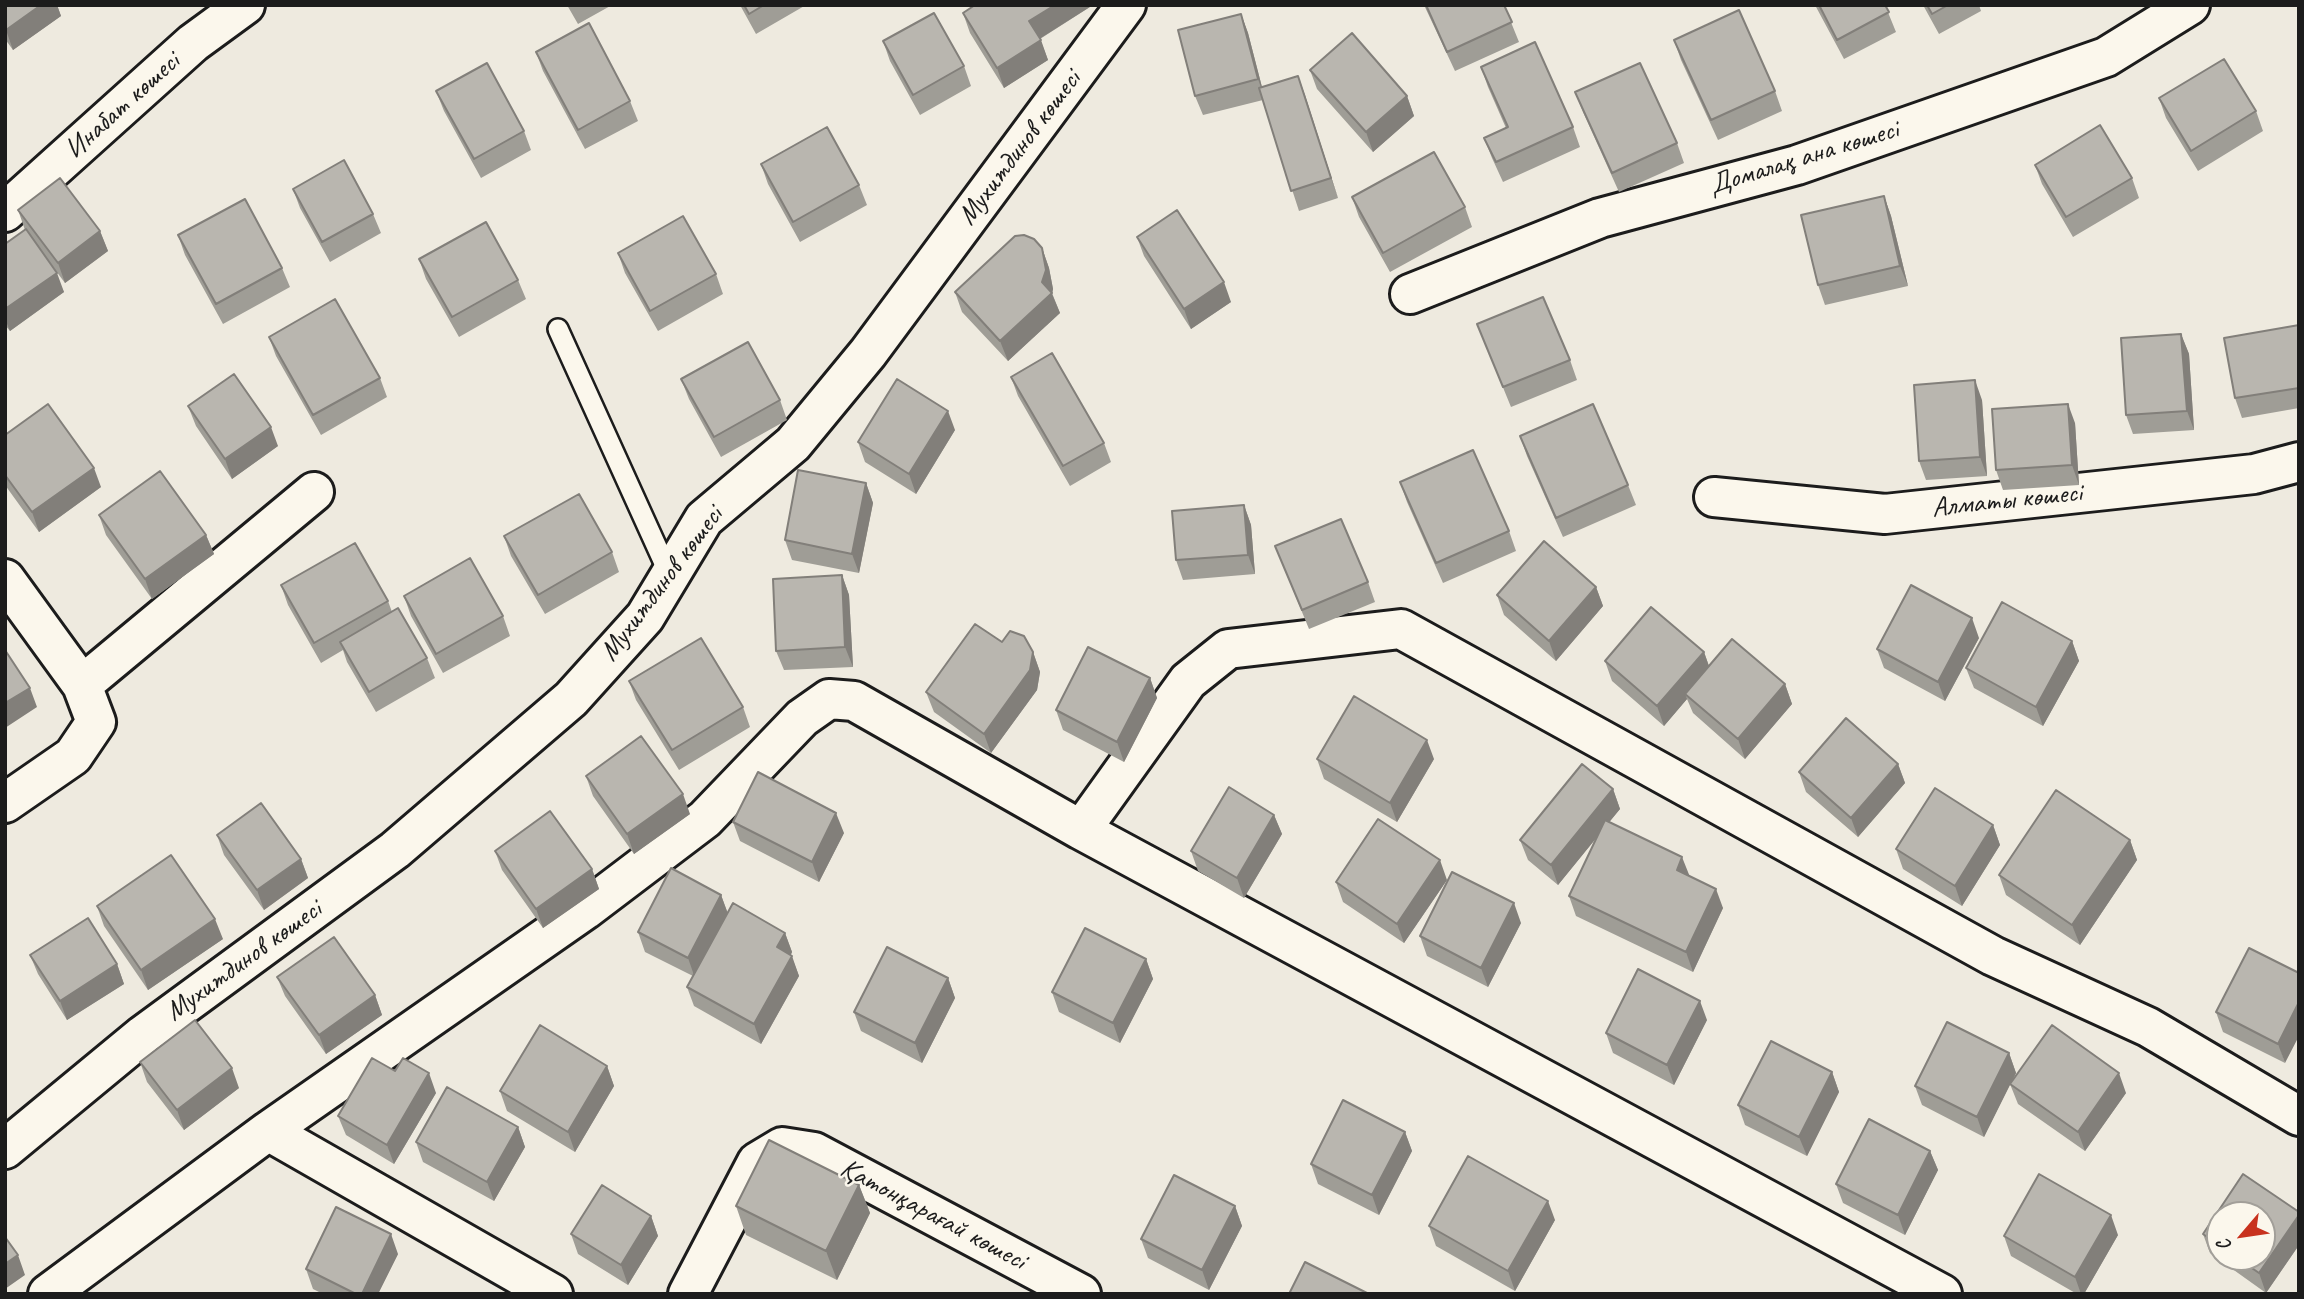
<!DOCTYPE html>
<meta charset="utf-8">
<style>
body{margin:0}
#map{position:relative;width:2304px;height:1299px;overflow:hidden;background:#eeeadf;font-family:Caveat,sans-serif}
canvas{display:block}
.frame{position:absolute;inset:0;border:7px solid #1c1c1c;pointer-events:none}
.north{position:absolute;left:2206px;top:1201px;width:70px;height:70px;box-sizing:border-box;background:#fbf7ec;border:2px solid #a29f99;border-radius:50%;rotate:241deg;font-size:19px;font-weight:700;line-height:28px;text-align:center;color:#1c1c1c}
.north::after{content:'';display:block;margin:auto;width:24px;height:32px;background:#c8321e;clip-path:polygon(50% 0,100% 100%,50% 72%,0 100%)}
</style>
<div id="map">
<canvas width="2304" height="1299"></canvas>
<div class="frame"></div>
<div class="north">С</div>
</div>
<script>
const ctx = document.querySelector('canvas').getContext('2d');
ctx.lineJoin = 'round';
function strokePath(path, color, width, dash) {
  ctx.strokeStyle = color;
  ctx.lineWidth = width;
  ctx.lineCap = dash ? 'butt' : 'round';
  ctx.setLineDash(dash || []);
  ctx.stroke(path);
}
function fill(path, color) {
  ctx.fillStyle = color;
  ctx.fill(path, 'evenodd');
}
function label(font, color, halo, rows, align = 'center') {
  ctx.font = font + ' Caveat,sans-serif';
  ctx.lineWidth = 5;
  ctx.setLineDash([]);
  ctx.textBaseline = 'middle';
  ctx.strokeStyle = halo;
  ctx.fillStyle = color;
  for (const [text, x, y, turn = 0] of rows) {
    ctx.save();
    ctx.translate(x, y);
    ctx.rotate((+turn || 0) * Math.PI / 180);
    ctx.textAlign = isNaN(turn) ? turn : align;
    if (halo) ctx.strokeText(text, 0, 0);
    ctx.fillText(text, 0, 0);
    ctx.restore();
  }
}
const service = new Path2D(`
 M558,329L670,576`);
const minor = new Path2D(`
 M5,212L193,43L245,5
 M1410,294L1600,218L1797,165L2106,57L2190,5
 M1714,497L1885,514L2254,474L2299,462
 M5,579L82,685L96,722L73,756L5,803
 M82,685L314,492
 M1081,830L1188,681L1228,649L1401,629L1993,956L2148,1027L2299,1116
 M268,1131L553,1294
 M5,1149L143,1035L395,850L571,699L645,617L704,519L793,444L868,353L1126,5
 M48,1294L268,1131L585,910L705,819L802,718L829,699L854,701L1081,830L1942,1294
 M688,1294L757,1162L782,1147L814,1152L1081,1294`);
strokePath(service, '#1c1c1c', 24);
strokePath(minor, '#1c1c1c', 44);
strokePath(service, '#fbf7ec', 19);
strokePath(minor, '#fbf7ec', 38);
fill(new Path2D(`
 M5,5H57L61,16L13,50L5,39Z
 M567,5H612L578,24Z
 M740,5H806L756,34Z
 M975,5H1093L1040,39L1048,60L1004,88L970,33L963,13Z
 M1424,5H1504L1519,42L1455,71Z
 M1815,5H1885L1896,32L1844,59Z
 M1923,5H1979L1981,11L1939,34Z
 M1241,14L1248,33L1262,87L1298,76L1338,198L1299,211L1263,100L1203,115L1195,96Z
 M1674,40L1775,91L1782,111L1718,140L1681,60Z
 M883,41L964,66L971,86L920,115L890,61Z
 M536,52L630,101L638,121L585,149L543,71Z
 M1481,67L1573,127L1580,147L1503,182L1492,158L1484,138L1506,128L1488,87Z
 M1310,70L1407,96L1414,116L1373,152L1317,89Z
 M436,91L524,131L531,150L481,178L444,111Z
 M1575,92L1677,143L1684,163L1619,192L1583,112Z
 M2159,98L2256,111L2263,131L2198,171L2166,118Z
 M761,164L859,185L867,205L800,242L768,184Z
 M2035,165L2132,178L2139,198L2073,237L2042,184Z
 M293,189L373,214L381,233L330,262L300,208Z
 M1884,196L1891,216L1908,286L1825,305L1818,285Z
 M1352,197L1465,207L1472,227L1390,272L1359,217Z
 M18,210L100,231L108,251L65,283L44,255L64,292L10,331L5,325V244L25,230Z
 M178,235L282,268L290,287L223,324L185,255Z
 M1137,237L1231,302L1191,329L1144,256Z
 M1042,248L1049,268L1053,289L1052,293L1060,313L1008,361L962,312L955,292Z
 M618,253L716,274L723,294L658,331L625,273Z
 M419,259L518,280L526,299L459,337L426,279Z
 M1477,324L1570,360L1577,380L1511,407Z
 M2299,325V408L2242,418L2235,398Z
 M2181,334L2189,354L2194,430L2133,434L2126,415Z
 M269,337L380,378L387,397L321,435L276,356Z
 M1011,377L1104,443L1111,462L1070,486L1018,396Z
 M681,379L780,400L787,420L721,457L689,399Z
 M1982,400L1987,476L1926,480L1919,461Z
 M188,406L278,446L232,479L196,426Z
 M2075,423L2079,485L2003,490L1996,470Z
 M955,430L916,494L865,462L858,442Z
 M5,435L101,487L39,532L5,485Z
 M1520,436L1628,485L1636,505L1563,537L1527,456Z
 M1400,482L1509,531L1516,551L1443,583L1407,502Z
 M866,483L873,503L859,573L792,560L785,540Z
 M1244,505L1251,525L1255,574L1183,580L1176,560Z
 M99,515L206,535L214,554L152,599L106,535Z
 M504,536L612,552L619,572L545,614L511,556Z
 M1275,546L1368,582L1375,602L1309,629Z
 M842,575L849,595L853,667L784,670L776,651Z
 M281,585L388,601L392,612L427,658L435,678L376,712L347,662L343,650L321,663L288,605Z
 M1596,587L1603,606L1556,661L1504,615L1497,595Z
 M404,596L503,616L510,636L443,673L411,616Z
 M1979,638L1945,701L1884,668L1877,649Z
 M2072,641L2079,661L2043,726L1974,688L1966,668Z
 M1002,642L1033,652L1040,672L1037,690L991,753L934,712L926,692Z
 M1704,652L1709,666L1785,684L1792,704L1745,759L1693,713L1687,699L1664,726L1612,681L1605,661Z
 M1150,678L1157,698L1124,762L1063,730L1056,710Z
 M629,681L743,707L750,727L679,770L636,700Z
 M1317,759H1434L1397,822L1324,779Z
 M1898,764L1905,783L1858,837L1806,792L1799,772Z
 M586,776L690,814L634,854L593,796Z
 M1613,789L1620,809L1609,822L1689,876L1723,908L1693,972L1576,916L1569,896L1596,838L1558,885L1528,860L1520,840Z
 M1274,815L1282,834L1244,898L1198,871L1191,851Z
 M733,822L844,833L819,882L740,841Z
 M1993,825L2000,845L1962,906L1903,869L1896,849Z
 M217,835L301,859L308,878L264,910L224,855Z
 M2130,840L2137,860L2080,945L2006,895L1999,875Z
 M495,851L592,869L599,889L543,928L502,870Z
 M1447,880L1404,943L1343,902L1336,882Z
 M721,895L728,914L785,933L792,952L791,955L799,976L761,1044L694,1006L687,987L693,976L645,952L638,932Z
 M97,906L223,939L148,990L104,926Z
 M1521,923L1488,987L1427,956L1420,936Z
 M2249,948L2285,1063L2223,1032L2216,1012Z
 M30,955L117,964L124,984L67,1020L38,974Z
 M1146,959L1153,979L1120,1043L1059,1012L1052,992Z
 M277,977L375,995L382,1015L326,1054L285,996Z
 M948,978L955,998L922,1063L861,1031L854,1012Z
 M1707,1020L1674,1085L1613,1053L1606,1033Z
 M2009,1053L2016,1073L2011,1084L2126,1093L2085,1151L2018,1104L2010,1084L1984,1137L1922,1105L1915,1086Z
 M140,1062L239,1088L184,1130L147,1082Z
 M607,1066L614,1086L575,1152L507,1111L500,1091Z
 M395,1071L436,1093L394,1164L346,1135L338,1116Z
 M1832,1072L1839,1092L1807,1156L1745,1125L1738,1105Z
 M518,1127L525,1147L494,1201L423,1162L416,1142Z
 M1405,1132L1412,1151L1379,1215L1318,1184L1311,1164Z
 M1930,1151L1938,1170L1905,1235L1843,1203L1836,1184Z
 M2243,1174L2299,1212V1245L2266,1293L2210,1253L2203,1234ZM2220,1215H2262V1257H2220Z
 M859,1185L870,1213L837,1280L746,1235L736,1206Z
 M1235,1206L1242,1226L1209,1290L1148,1258L1141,1239Z
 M651,1216L658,1236L628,1285L578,1254L571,1234Z
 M1555,1220L1515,1291L1436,1246L1429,1226Z
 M2118,1235L2084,1294H2077L2011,1256L2004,1236Z
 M398,1254L378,1294H323L313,1289L306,1269Z`), '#9f9d96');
fill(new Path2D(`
 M41,5H57L61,16L13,50L6,30Z
 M1055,5H1093L1036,41L1029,21Z
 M1241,14L1248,33L1265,99L1258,79Z
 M1041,40L1048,60L1004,88L997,68Z
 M1298,76L1305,95L1338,198L1331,178Z
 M1407,96L1414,116L1373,152L1366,132Z
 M1884,196L1891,216L1908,286L1900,266Z
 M100,231L108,251L65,283L58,263Z
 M1042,248L1049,268L1053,289L1052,294L1060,313L1008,361L1000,341L1042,282Z
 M57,273L64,292L10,331L5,319V309Z
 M1224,282L1231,302L1191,329L1184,309Z
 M2181,334L2189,354L2194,430L2187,411Z
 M1975,380L1982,400L1987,476L1980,457Z
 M2068,404L2075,423L2079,485L2072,465Z
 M948,411L955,430L916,494L909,474Z
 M271,427L278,446L232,479L225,459Z
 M94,468L101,487L39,532L32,512Z
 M866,483L873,503L859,573L852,554Z
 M1244,505L1251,525L1255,574L1248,555Z
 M206,535L214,554L152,599L145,579Z
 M842,575L849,595L853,667L845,647Z
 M1596,587L1603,606L1556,661L1549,641Z
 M1972,618L1979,638L1945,701L1938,682Z
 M2072,641L2079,661L2043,726L2036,707Z
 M1033,652L1040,672L1037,690L991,753L984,734Z
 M1704,652L1711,672L1685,694L1687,699L1664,726L1657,706Z
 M1150,678L1157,698L1124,762L1117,742Z
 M1785,684L1792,704L1745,759L1738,739Z
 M30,688L37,707L5,728V703Z
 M1427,740L1434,759L1397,822L1390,803Z
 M1898,764L1905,783L1858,837L1851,818Z
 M1613,789L1620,809L1558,885L1551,865Z
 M683,794L690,814L634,854L627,834Z
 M836,813L844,833L819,882L812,862Z
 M1274,815L1282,834L1244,898L1237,878Z
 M1993,825L2000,845L1962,906L1955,886Z
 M2130,840L2137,860L2080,945L2072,925Z
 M1682,857L1690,877L1677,870Z
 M301,859L308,878L264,910L257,890Z
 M1440,860L1447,880L1404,943L1397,924Z
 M592,869L599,889L543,928L536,909Z
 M1716,889L1723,908L1693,972L1686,952Z
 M721,895L728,914L695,978L688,958Z
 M1514,903L1521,923L1488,987L1481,968Z
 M215,919L223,939L148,990L141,970Z
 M785,933L792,952L784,967L777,947Z
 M792,956L799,976L761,1044L754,1024Z
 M1146,959L1153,979L1120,1043L1113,1023Z
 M117,964L124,984L67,1020L60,1001Z
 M948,978L955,998L922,1063L915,1043Z
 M375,995L382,1015L326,1054L319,1035Z
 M1700,1001L1707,1020L1674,1085L1667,1065Z
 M2299,1002V1036L2285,1063L2278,1044Z
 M2009,1053L2016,1073L1984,1137L1977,1117Z
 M607,1066L614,1086L575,1152L568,1132Z
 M232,1068L239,1088L184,1130L177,1110Z
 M1832,1072L1839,1092L1807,1156L1799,1137Z
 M429,1073L436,1093L394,1164L387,1145Z
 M2119,1073L2126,1093L2085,1151L2078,1132Z
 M518,1127L525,1147L494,1201L487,1182Z
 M1405,1132L1412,1151L1379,1215L1372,1195Z
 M1930,1151L1938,1170L1905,1235L1898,1215Z
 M859,1185L870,1213L837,1280L826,1251Z
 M1548,1201L1555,1220L1515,1291L1508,1271Z
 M1235,1206L1242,1226L1209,1290L1202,1270Z
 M2111,1215L2118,1235L2084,1294H2081L2075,1277Z
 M2299,1215V1245L2266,1293L2259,1273Z
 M651,1216L658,1236L628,1285L621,1265Z
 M391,1234L398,1254L378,1294H362Z
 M18,1255L25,1275L5,1289V1264Z`), '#827f7a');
const building = new Path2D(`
 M5,5H41L6,30Z
 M744,5H764L749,14Z
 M975,5H1055L1029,21L1041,40L997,68L963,13Z
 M1426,5H1504L1512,22L1447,52Z
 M1819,5H1885L1889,12L1837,40Z
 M1927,5H1948L1932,14Z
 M1739,10L1775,91L1711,120L1674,40Z
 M934,13L964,66L913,95L883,41Z
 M1241,14L1258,79L1195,96L1178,30Z
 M589,23L630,101L578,130L536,52Z
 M1352,33L1407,96L1366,132L1310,70Z
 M1535,42L1573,127L1496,162L1484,138L1508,127L1481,67Z
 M2224,59L2256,111L2191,151L2159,98Z
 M487,63L524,131L474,159L436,91Z
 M1640,63L1677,143L1612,173L1575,92Z
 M1298,76L1331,178L1291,191L1259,88Z
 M2100,125L2132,178L2066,217L2035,165Z
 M827,127L859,185L793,222L761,164Z
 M1434,152L1465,207L1383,253L1352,197Z
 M344,160L373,214L322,242L293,189Z
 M60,178L100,231L58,263L18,210Z
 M1884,196L1900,266L1818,285L1801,215Z
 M245,199L282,268L216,304L178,235Z
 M1177,210L1224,282L1184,309L1137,237Z
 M683,216L716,274L650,311L618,253Z
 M486,222L518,280L452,317L419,259Z
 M26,229L57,273L5,309V244Z
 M1024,235L1034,239L1042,248L1046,270L1042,282L1052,293L1000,341L955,292L1015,236Z
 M1543,297L1570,360L1503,387L1477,324Z
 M335,299L380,378L313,415L269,337Z
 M2299,325V388L2235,398L2224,338Z
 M2181,334L2187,411L2126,415L2121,338Z
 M748,342L780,400L714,437L681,379Z
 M1052,353L1104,443L1063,466L1011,377Z
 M234,374L271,427L225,459L188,406Z
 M897,379L948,411L909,474L858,442Z
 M1975,380L1980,457L1919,461L1914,385Z
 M48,404L94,468L32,512L5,475V435Z
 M1593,404L1628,485L1556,518L1520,436Z
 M2068,404L2072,465L1996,470L1992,409Z
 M1473,450L1509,531L1436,563L1400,482Z
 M798,470L866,483L852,554L785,540Z
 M160,471L206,535L145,579L99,515Z
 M579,494L612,552L538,595L504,536Z
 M1244,505L1248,555L1176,560L1172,511Z
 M1341,519L1368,582L1302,610L1275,546Z
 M1544,541L1596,587L1549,641L1497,595Z
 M355,543L388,601L314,643L281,585Z
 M470,558L503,616L436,654L404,596Z
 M842,575L845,647L776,651L773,579Z
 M1911,585L1972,618L1938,682L1877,649Z
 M2002,602L2072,641L2036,707L1966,668Z
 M1651,607L1704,652L1657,706L1605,661Z
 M398,608L427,658L369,692L340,642Z
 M975,624L1002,642L1010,631L1024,636L1033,652L1030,670L984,734L926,692Z
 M701,638L743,707L672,750L629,681Z
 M1732,639L1785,684L1738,739L1685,694Z
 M1088,647L1150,678L1117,742L1056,710Z
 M5,650L30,688L5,703Z
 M1354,696L1427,740L1390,803L1317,759Z
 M1846,718L1898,764L1851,818L1799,772Z
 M641,736L683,794L627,834L586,776Z
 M1582,764L1613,789L1551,865L1520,840Z
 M758,772L836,813L812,862L733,822Z
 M1229,787L1274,815L1237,878L1191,851Z
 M1935,788L1993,825L1955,886L1896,849Z
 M2056,790L2130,840L2072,925L1999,875Z
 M261,803L301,859L257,890L217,835Z
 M550,811L592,869L536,909L495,851Z
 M1378,819L1440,860L1397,924L1336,882Z
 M1605,820L1682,857L1677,870L1716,889L1686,952L1569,896Z
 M171,855L215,919L141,970L97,906Z
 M671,868L721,895L688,958L638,932Z
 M1452,872L1514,903L1481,968L1420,936Z
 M733,903L785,933L777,947L792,956L754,1024L687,987Z
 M88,918L117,964L60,1001L30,955Z
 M1085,928L1146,959L1113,1023L1052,992Z
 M334,937L375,995L319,1035L277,977Z
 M887,947L948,978L915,1043L854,1012Z
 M2249,948L2299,973V1002L2278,1044L2216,1012Z
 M1638,969L1700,1001L1667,1065L1606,1033Z
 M195,1020L232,1068L177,1110L140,1062Z
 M1947,1022L2009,1053L1977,1117L1915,1086Z
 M540,1025L607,1066L568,1132L500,1091Z
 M2052,1025L2119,1073L2078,1132L2010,1084Z
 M1771,1041L1832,1072L1799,1137L1738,1105Z
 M372,1058L395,1071L403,1058L429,1073L387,1145L338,1116Z
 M447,1087L518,1127L487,1182L416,1142Z
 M1343,1100L1405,1132L1372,1195L1311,1164Z
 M1869,1119L1930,1151L1898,1215L1836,1184Z
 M769,1140L859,1185L826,1251L736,1206Z
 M1468,1156L1548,1201L1508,1271L1429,1226Z
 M2039,1174L2111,1215L2075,1277L2004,1236Z
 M2243,1174L2299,1212V1215L2259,1273L2236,1257H2262V1215H2220V1246L2203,1234Z
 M1174,1175L1235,1206L1202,1270L1141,1239Z
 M602,1185L651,1216L621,1265L571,1234Z
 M336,1207L391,1234L362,1294H356L306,1269Z
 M5,1237L18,1255L5,1264Z
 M1305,1262L1367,1293L1366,1294H1289Z`);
fill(building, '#b9b6af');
strokePath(building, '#827f7a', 2);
label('28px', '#1c1c1c', '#fbf7ec', [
 ["Инабат көшесі",123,106,-42],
 ["Мухитдинов көшесі",1020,148,-53],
 ["Домалақ ана көшесі",1804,158,-17],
 ["Алматы көшесі",2007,501,-6],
 ["Мухитдинов көшесі",662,584,-53],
 ["Мухитдинов көшесі",244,961,-36],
 ["Қатонқарағай көшесі",933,1215,28]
]);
</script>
